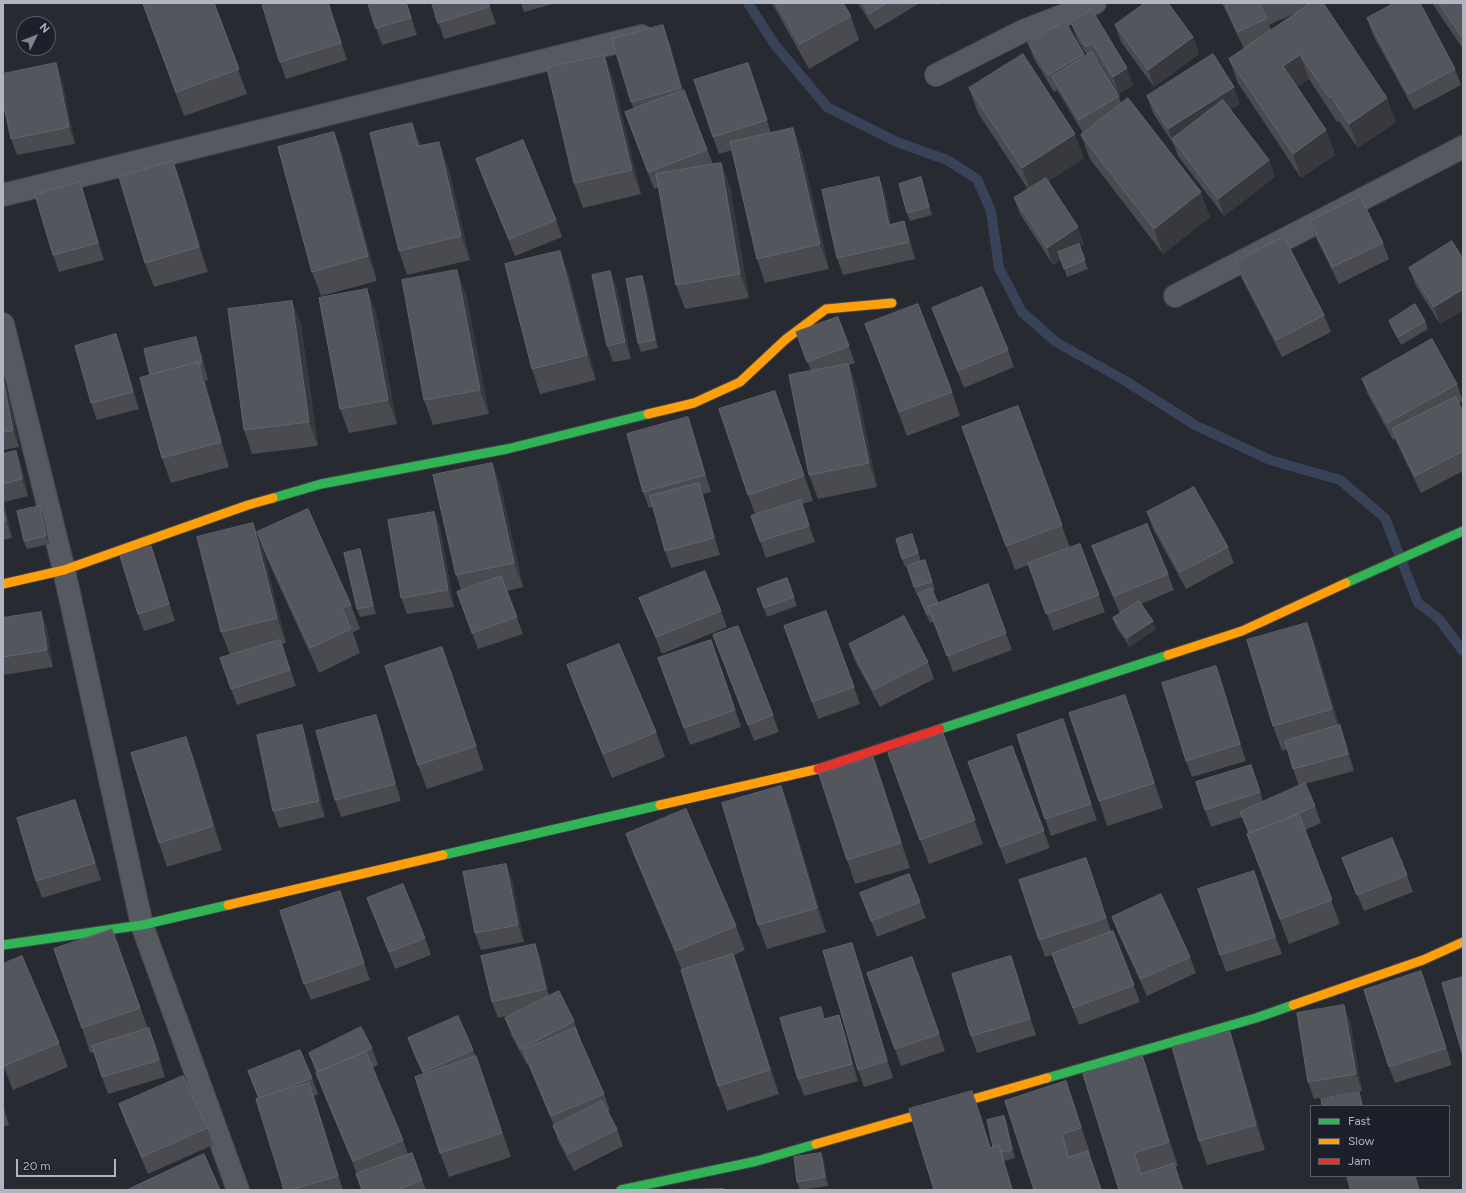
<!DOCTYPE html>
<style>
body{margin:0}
#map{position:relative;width:1466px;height:1193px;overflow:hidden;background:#272a31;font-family:Figtree,sans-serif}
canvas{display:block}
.frame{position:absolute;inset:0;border:4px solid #b1b5c2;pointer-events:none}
.legend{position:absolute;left:1310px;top:1105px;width:140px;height:72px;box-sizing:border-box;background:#1b202a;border:1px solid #575c67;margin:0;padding:5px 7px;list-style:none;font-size:12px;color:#b1b5c2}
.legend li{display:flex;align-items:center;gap:8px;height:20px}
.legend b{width:20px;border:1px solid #575c67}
.north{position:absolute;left:16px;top:16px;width:40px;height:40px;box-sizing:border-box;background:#1b202a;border:1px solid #575c67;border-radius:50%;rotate:47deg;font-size:11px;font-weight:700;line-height:16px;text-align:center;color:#b1b5c2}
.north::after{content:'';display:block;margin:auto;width:14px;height:18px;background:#81848f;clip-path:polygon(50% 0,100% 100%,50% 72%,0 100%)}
.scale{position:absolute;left:16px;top:1159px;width:100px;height:18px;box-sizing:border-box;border:2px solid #b1b5c2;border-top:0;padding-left:5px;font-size:12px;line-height:14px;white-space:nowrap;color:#b1b5c2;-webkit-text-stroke:3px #1b202a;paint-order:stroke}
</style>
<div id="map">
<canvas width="1466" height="1193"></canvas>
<div class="frame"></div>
<ul class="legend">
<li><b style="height:5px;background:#30b455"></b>Fast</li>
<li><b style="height:5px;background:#ff9f0a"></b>Slow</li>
<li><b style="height:5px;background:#e5322d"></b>Jam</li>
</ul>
<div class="north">N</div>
<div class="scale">20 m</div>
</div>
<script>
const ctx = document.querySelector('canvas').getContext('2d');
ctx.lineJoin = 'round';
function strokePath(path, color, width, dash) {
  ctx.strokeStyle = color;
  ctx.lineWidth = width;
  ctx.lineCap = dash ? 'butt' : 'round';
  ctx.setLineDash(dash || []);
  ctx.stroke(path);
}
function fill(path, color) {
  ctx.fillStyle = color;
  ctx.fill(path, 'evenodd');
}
strokePath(new Path2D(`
 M748,3L775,45L827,107L897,142L947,160L977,179L991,211L999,268L1022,312L1056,342L1124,380L1195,425L1270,460L1340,480L1385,518L1418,603L1439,619L1463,651`), '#384258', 10);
const street = new Path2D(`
 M936,75L1023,31L1095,3
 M3,195L642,36
 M1175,296L1463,147
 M3,324L64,570L142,925L238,1190`);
const fast = new Path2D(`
 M273,498L321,484L507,449L648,414
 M1346,583L1463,531
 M940,729L1168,655
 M443,855L660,805
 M3,945L142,925L228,905
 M1047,1078L1256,1018L1293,1005
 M621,1190L757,1161L816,1144`);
const slow = new Path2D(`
 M648,414L694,403L740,382L786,339L826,309L892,303
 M3,584L64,570L248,505L273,498
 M1168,655L1242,631L1346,583
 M660,805L818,769
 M228,905L443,855
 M1293,1005L1423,960L1463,942
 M816,1144L1047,1078`);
const jam = new Path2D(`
 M818,769L940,729`);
strokePath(street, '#43454a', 24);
strokePath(fast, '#43454a', 11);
strokePath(slow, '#43454a', 11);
strokePath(jam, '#43454a', 11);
strokePath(street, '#565960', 22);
strokePath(fast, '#30b455', 9);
strokePath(slow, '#ff9f0a', 9);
strokePath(jam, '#e5322d', 9);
fill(new Path2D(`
 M214,3L247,94L184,116L143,4Z
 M329,3L347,60L286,79L280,62Z
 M407,3L417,35L382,45L376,28Z
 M432,3H489L496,24L444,39Z
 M521,3H556L524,12Z
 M772,3H843L851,16L859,40L809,69Z
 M858,3H920L875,30Z
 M935,3H942L936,5Z
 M1222,3H1323L1396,122L1358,148L1339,121L1337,122L1309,79L1297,87L1326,130L1335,155L1301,178L1238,83L1229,59L1244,49ZM1300,11L1271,30L1269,25Z
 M1432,3H1463V49Z
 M1092,10L1133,85L1119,94L1098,60L1097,61L1119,96L1121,103L1210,217L1163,254L1090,159L1081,135L1083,133L1059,93L1057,90L1054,92L1034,59L1028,43L1084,54L1085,56L1087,55L1077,39L1071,23Z
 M1367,18L1455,69L1461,85L1414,110L1373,35Z
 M1115,25L1193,37L1199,54L1154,87L1121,42Z
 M669,41L683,90L713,164L721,163L730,187L749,298L685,309L676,285L659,187L654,189L625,112L634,109L631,102Z
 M604,55L613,79L641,194L583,208L574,183Z
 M56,63L62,80L75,144L17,155L11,139Z
 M748,63L771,133L793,128L802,152L829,269L765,283L757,259L732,150L719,154L713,137Z
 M969,88L1084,158L1049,181L1084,244L1080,247L1088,269L1067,277L1061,259L1053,265L1020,214L1014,198L1028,189L978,113Z
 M1147,96L1240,104L1230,110L1269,160L1275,177L1224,216L1178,156L1174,145L1153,113Z
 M412,123L421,146L448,166L470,260L407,275L399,251Z
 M334,132L343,156L377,281L321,296L312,272Z
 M476,159L556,220L562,237L515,256L482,176Z
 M879,177L885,194L891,224L910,238L915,259L843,275L837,258Z
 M80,182L86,199L104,260L59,272L53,255Z
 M182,185L208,272L154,287L145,263Z
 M924,186L932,215L910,221L907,213Z
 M1310,221L1383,243L1389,259L1339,284L1316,238Z
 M1463,259V310L1440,324L1415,284L1409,268Z
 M1235,262L1324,315L1331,332L1282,357L1242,279Z
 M610,271L617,288L631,359L613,362L607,346Z
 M569,275L596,380L540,394L532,369Z
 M646,285L658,348L641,352L638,343Z
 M367,289L376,313L397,424L349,433L340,409Z
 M466,294L489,414L433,425L424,400Z
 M292,301L301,325L318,446L252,454L244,430Z
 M932,308L1008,350L1014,367L964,388L938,324Z
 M838,317L855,363L849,365L857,388L877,487L818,499L809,475L811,371L796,332Z
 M1389,321H1425L1428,329L1401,345L1392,329Z
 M865,324L952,392L960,416L907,436Z
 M122,351L139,409L97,420L91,403Z
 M202,354L208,380L205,381L229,467L171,483L162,458L150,375Z
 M3,373L7,385L19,447L3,450Z
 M1362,379L1457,384L1463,401L1459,403L1463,412V471L1421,493L1398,446L1395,439L1393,440L1368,395Z
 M1018,406L1070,548L1080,544L1105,612L1053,631L1029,565L1015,570L962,427Z
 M784,415L813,501L802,504L815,542L766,558L751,516L755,514L748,495Z
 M688,417L694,434L711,492L703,494L720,555L671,568L665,551L653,507L649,508L643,492Z
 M16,451L22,468L28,496L4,502L12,538L3,540V454Z
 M492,463L501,487L523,587L507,591L523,634L478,649L457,592L461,590L456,575Z
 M434,512L440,528L454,607L407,614L401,598Z
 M1147,512L1228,547L1234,563L1186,589L1153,529Z
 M43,515L49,544L27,549L24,541Z
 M253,523L262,547L286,643L282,644L296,686L237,705L231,689L230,655L221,632Z
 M257,532L351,605L360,629L353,632L360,653L319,673L266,557Z
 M912,534L921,561L925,560L935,590L933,591L938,603L988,584L1012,650L953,672L934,621L930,623L918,595L917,596L907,566L905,567L902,559Z
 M151,546L157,563L175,621L144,631L138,614Z
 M1092,546L1168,574L1174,590L1141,604L1156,629L1130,647L1116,627L1113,618L1120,613L1098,563Z
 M360,549L363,558L376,614L360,617L357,609Z
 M787,578L797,606L767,617L757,589Z
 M639,598L721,611L727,627L662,654L646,615Z
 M826,611L860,704L818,719L784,626Z
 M41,612L47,629L53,667L3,675V618Z
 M1307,623L1316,647L1339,725L1346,742L1354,771L1305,784L1315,806L1321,823L1305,830L1340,924L1289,944L1256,858L1247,834L1248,833L1242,817L1211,827L1205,810L1257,781L1263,802L1299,786L1293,769L1287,749L1282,751L1273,726Z
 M713,635L773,715L779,732L754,741Z
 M711,640L741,727L690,745L658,658Z
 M849,644L928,662L934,679L880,707L855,661Z
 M567,665L656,732L665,757L612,778L576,690Z
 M1216,666L1222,683L1246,761L1192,777L1186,761Z
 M451,671L484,770L427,789L418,765Z
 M376,715L382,731L401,801L341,817L335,800Z
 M1063,719L1097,820L1051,836L1045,819Z
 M1134,719L1163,808L1107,826L1099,801Z
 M302,725L308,742L325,817L279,828L273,811Z
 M943,733L983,844L929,864L888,753Z
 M1012,746L1050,848L1006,864L968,762Z
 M873,757L882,781L910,868L855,884L847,860Z
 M195,761L222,850L167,867L159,843Z
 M781,786L790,810L826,932L767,949L758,925Z
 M81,817L101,880L42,898L36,881Z
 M626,834L736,926L745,950L734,955L742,978L779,1094L727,1111L718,1086L682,970L635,858Z
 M1342,858L1407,875L1413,892L1364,911Z
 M506,864L512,880L524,942L481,950L475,933Z
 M1092,875L1111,931H1113L1140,1002L1079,1025L1052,955L1045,957L1039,940Z
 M1260,888L1282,954L1226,972L1220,955Z
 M860,893L920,902L926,918L877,937Z
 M367,898L425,938L431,955L395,969Z
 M346,907L370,980L311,1000L304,984Z
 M1112,917L1190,957L1196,973L1147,996L1118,933Z
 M112,929L148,1029L156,1045L165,1077L108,1094L102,1077L94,1052L90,1053L82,1028Z
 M535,944L541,960L549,996L574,1021L580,1038H579L604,1094L610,1111H608L617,1129L623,1146L574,1171L559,1143L553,1126H554L528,1064L527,1065L511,1035L505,1018L510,1015L498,1018L492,1002Z
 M912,957L945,1051L901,1066L867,973Z
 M858,960L893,1078L864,1087L858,1070Z
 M3,964L59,1043L68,1067L13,1090L3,1065Z
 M1017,973L1036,1035L977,1053L971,1036Z
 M1427,988L1452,1065L1395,1083L1389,1067Z
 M839,1015L845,1032L858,1081L804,1096L798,1079Z
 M1350,1021L1362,1091L1314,1099L1308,1082Z
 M408,1038L473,1050L485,1081L511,1157L449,1177L440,1153L423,1074L414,1055Z
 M372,1048L378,1065L372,1068L403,1140L408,1154L412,1153L426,1190H362L357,1174L325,1097L316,1073L309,1053Z
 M1142,1055L1151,1080L1178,1166L1175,1167L1184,1190H1119Z
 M1238,1056L1265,1150L1207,1165L1199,1141Z
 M248,1071L312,1078L318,1094L314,1096L318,1108L343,1190H284L258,1098Z
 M1066,1081L1075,1106L1090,1153H1089L1102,1190H1034Z
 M3,1104L9,1125L3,1127Z
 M119,1104L207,1128L213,1145L148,1174L125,1121Z
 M981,1115L991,1148L993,1147L1004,1116L1007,1124L1015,1158L1004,1161L1013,1190H934Z
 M824,1161L828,1186L800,1190L797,1182Z`), '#494b51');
fill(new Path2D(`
 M328,3H329L347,60L341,43Z
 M406,3H407L417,35L411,18Z
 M488,3H489L496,24Z
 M663,25L669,41L687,105L681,88Z
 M1193,37L1199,54L1154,87L1148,70Z
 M604,55L613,79L641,194L632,170Z
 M1300,55L1309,79L1292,91L1283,66Z
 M56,63L62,80L75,144L69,127Z
 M748,63L754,80L773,137L767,120Z
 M1127,68L1133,85L1119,94L1113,77Z
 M1234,87L1240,104L1176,144L1172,139L1174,146L1168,129Z
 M1387,98L1396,122L1358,148L1349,124Z
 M412,123L421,147L418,146Z
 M793,128L802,152L829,269L820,244Z
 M1326,130L1335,155L1301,178L1293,154Z
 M334,132L343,156L377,281L368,256Z
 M1075,134L1084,158L1031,193L1022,168Z
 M439,142L448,166L470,260L461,236Z
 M1269,160L1275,177L1224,216L1218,199Z
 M173,161L182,185L208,272L199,247Z
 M721,163L730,187L749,298L740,274Z
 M879,177L885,194L895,241L889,225Z
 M921,177L924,186L932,215L929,207Z
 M80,182L86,199L104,260L98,243Z
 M1201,192L1210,217L1163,254L1154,229Z
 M904,221L910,238L915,259L909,242Z
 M1078,227L1084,244L1053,265L1047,248Z
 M560,251L569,275L596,380L587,355Z
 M457,270L466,294L489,414L480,390Z
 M610,271L617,288L631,359L625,342Z
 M642,276L646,285L658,348L655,340Z
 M367,289L376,313L397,424L388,400Z
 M1463,289V310L1440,324L1434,307Z
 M292,301L301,325L318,446L309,422Z
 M116,334L122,351L139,409L133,392Z
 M196,337L202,354L208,380L202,363Z
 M198,362L207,386L229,467L221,442Z
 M848,364L857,388L877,487L869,463Z
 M3,373L7,385L19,447L13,431L3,378Z
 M775,391L784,415L813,501L804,476Z
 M688,417L694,434L711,492L705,475Z
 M16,451L22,468L28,496L22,479Z
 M492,463L501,487L523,587L514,563Z
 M699,483L705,500L720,555L714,538Z
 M3,500L4,502L12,538L6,521L3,508Z
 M801,500L807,516L815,542L809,526Z
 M40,506L43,515L49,544L46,536Z
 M434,512L440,528L454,607L448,590Z
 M253,523L262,547L286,643L277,618Z
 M151,546L157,563L175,621L169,604Z
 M360,549L363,558L376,614L373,606Z
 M41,612L47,629L53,667L47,650Z
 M1153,621L1156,629L1130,647L1127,638Z
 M1307,623L1316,647L1341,734L1332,709Z
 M280,640L286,656L296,686L290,670Z
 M442,647L451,671L484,770L476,746Z
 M1216,666L1222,683L1246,761L1240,744Z
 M1125,695L1134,719L1163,808L1154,783Z
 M376,715L382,731L401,801L395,784Z
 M1063,719L1069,736L1097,820L1091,804Z
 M302,725L308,742L325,817L319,801Z
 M1340,725L1346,742L1354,771L1348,754Z
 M186,737L195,761L222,850L213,826Z
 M873,757L882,781L910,868L901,843Z
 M1251,765L1257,781L1266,809L1260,792Z
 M781,786L790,810L826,932L817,908Z
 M75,800L81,817L101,880L95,863Z
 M1086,858L1092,875L1112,935L1106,918Z
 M506,864L512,880L524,942L518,925Z
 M1254,871L1260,888L1282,954L1275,937Z
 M340,891L346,907L370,980L364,963Z
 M852,943L858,960L893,1078L887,1061Z
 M535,944L541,960L552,1006L546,989Z
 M733,954L742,978L779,1094L770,1070Z
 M1011,956L1017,973L1036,1035L1030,1019Z
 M1421,971L1427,988L1452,1065L1446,1048Z
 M1344,1005L1350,1021L1362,1091L1356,1074Z
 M839,1015L845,1032L858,1081L852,1064Z
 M149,1028L156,1045L165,1077L159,1060Z
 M1230,1032L1238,1056L1265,1150L1256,1125Z
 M1142,1055L1151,1080L1178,1166L1169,1142Z
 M476,1056L485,1081L511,1157L502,1133Z
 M1066,1081L1075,1106L1090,1153L1081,1128Z
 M309,1083L318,1108L343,1190L338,1176Z
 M972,1091L981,1115L999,1173L990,1148Z
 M1359,1092L1364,1106H1362Z
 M3,1104L9,1125L3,1108Z
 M1004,1116L1007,1124L1015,1158L1012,1150Z
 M1062,1134L1071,1159L1069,1157Z
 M999,1145L1007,1170L1013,1190H1012Z
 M1088,1151L1097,1175L1102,1190H1101Z
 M821,1153L824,1161L828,1186L825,1177Z`), '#37393f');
const building = new Path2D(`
 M146,3H214L239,69L176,92L143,4Z
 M262,3H328L341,43L280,62Z
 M368,3H406L411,18L376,28Z
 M432,3H488L489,7L438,23Z
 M776,3H843L851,16L800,44Z
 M863,3H887L869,14Z
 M1145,3H1168L1193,37L1148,70L1115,25Z
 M1225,3H1259L1267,18L1238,32Z
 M1311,3H1323L1387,98L1349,124L1331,96L1329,97L1300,55L1283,66L1326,130L1293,154L1229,59Z
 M1395,3H1420L1455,69L1408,94L1367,18Z
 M1439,3H1463V38Z
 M1092,10L1127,68L1113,77L1092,43L1086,47L1071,23Z
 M1065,21L1084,54L1048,75L1028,43Z
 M663,25L681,88L631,102L612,39Z
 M1092,52L1119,96L1079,120L1052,77Z
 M1023,54L1075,134L1022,168L969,88Z
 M1213,54L1234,87L1168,129L1147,96Z
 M604,55L632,170L574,183L547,68Z
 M56,63L69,127L11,139L3,102V74Z
 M748,63L767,120L713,137L694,80Z
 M684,90L707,150L648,172L625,112Z
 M1128,98L1201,192L1154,229L1081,135Z
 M1223,100L1269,160L1218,199L1172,139Z
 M412,123L418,146L439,142L461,236L399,251L370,133Z
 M793,128L820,244L757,259L730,142Z
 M334,132L368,256L312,272L278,147Z
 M523,140L556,220L509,239L476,159Z
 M173,161L199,247L145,263L119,177Z
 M721,163L740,274L676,285L656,174Z
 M879,177L889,225L904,221L909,242L837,258L822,190Z
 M921,177L929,207L907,213L899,184Z
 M1046,178L1078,227L1047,248L1014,198Z
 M80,182L98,243L53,255L35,195Z
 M1360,196L1383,243L1332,267L1310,221Z
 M1284,237L1324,315L1276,340L1235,262Z
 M1452,241L1463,259V289L1434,307L1409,268Z
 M1079,244L1085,260L1064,269L1058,252Z
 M560,251L587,355L532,369L505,264Z
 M457,270L480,390L424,400L402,280Z
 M610,271L625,342L607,346L592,275Z
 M642,276L655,340L638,343L626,279Z
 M982,287L1008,350L958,371L932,308Z
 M367,289L388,400L340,409L319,298Z
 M292,301L309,422L244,430L228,309Z
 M918,304L952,392L899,412L865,324Z
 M1415,304L1425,321L1398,337L1389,321Z
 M838,317L849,346L807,362L796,332Z
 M116,334L133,392L91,403L75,346Z
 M196,337L202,363L199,364L198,362L150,375L144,349Z
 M1432,339L1457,384L1387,423L1362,379Z
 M198,362L221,442L162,458L140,378Z
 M848,364L869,463L809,475L789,375Z
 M3,378L13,431L3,432Z
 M775,391L804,476L748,495L719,409Z
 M1456,397L1463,412V451L1415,476L1392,429Z
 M1018,406L1062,525L1006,546L962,427Z
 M688,417L705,475L643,492L627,434Z
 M16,451L22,479L3,484V454Z
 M492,463L514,563L456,575L433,475Z
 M699,483L714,538L665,551L650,496Z
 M1194,487L1228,547L1180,572L1147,512Z
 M801,500L809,526L760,541L751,516Z
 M40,506L46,536L24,541L17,511Z
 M3,508L6,521L3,522Z
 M308,509L351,605L342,608L351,629L310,648L257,532Z
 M434,512L448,590L401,598L388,520Z
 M253,523L277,618L221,632L197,537Z
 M1147,524L1168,574L1114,596L1092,546Z
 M912,534L918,553L902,559L896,539Z
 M1080,544L1099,595L1046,614L1028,563Z
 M151,546L169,604L138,614L120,556Z
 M360,549L373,606L357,609L344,553Z
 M925,560L932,582L914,587L907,566Z
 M705,571L721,611L656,637L639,598Z
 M501,576L517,617L472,633L457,592Z
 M787,578L794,597L764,608L757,589Z
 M988,584L1006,633L947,656L928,607Z
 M931,588L938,603L928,607L931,613L927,615L918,594Z
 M1139,601L1153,621L1127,638L1113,618Z
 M826,611L854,687L812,702L784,626Z
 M41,612L47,650L3,657V618Z
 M904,616L928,662L873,690L849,644Z
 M1307,623L1332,709L1273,726L1247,640Z
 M738,626L773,715L748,725L713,635Z
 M280,640L290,670L231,689L220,658Z
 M711,640L735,710L684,728L658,658Z
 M619,644L656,732L603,754L567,665Z
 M442,647L476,746L418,765L385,666Z
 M1216,666L1240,744L1186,761L1162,683Z
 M1125,695L1154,783L1099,801L1069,713Z
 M376,715L395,784L335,800L316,731Z
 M1063,719L1091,804L1045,819L1017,735Z
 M302,725L319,801L273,811L257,735Z
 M1340,725L1348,754L1293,769L1285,741Z
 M943,733L975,820L920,840L888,753Z
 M186,737L213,826L159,843L131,753Z
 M1012,746L1044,831L1000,847L968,762Z
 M873,757L901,843L847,860L819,774Z
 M1251,765L1260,792L1205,810L1196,782Z
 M1305,783L1315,806L1286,819L1250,833L1240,812Z
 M781,786L817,908L758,925L722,803Z
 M75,800L95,863L36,881L17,818Z
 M686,809L736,926L676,951L626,834Z
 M1299,814L1332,900L1280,919L1247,834Z
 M1392,838L1407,875L1357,895L1342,858Z
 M1086,858L1106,918L1039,940L1019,880Z
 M506,864L518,925L475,933L463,872Z
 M1254,871L1275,937L1220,955L1198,889Z
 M909,874L920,902L871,921L860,893Z
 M403,884L425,938L389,952L367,898Z
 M340,891L364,963L304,984L280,911Z
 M1161,894L1190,957L1141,979L1112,917Z
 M112,929L140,1008L82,1028L54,949Z
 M1113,931L1134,985L1073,1008L1052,954Z
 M852,943L887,1061L858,1070L823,951Z
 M535,944L546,989L492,1002L481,956Z
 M733,954L770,1070L718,1086L681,970Z
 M22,956L59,1043L4,1066L3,1062V964Z
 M1011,956L1030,1019L971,1036L952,974Z
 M912,957L939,1034L895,1049L867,973Z
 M1421,971L1446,1048L1389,1067L1364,990Z
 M1463,977V1056L1442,983Z
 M559,991L574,1021L521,1049L505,1018Z
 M1344,1005L1356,1074L1308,1082L1297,1013Z
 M821,1007L824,1019L839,1015L852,1064L798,1079L780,1018Z
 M458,1016L473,1050L423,1072L408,1038Z
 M361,1027L372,1048L360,1054L318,1072L309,1053Z
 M149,1028L159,1060L102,1077L92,1046Z
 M575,1028L604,1094L551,1116L523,1050Z
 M1230,1032L1256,1125L1199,1141L1172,1047Z
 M300,1050L312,1078L269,1095L259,1098L248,1071Z
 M366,1052L403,1140L353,1161L316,1073Z
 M1142,1055L1169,1142L1134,1153L1141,1174L1174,1163L1182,1189L1178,1190H1119L1083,1074Z
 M476,1056L502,1133L440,1153L415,1077Z
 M183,1076L207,1128L142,1157L119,1104Z
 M1066,1081L1081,1128L1062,1134L1069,1157L1088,1151L1101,1190H1034L1005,1101Z
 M309,1083L338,1176L290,1190H284L256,1099Z
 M972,1091L990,1148L999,1145L1012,1190H934L909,1109Z
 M1359,1092L1362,1106H1322L1321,1099Z
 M602,1101L617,1129L568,1154L553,1126Z
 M1004,1116L1012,1150L1001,1152L999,1145L993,1147L987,1120Z
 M412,1153L422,1180L397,1190H362L356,1174Z
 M821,1153L825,1177L797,1182L794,1157Z
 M204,1154L220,1190H127Z
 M1347,1176H1415L1419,1190H1351Z
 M724,1189V1190H659Z`);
fill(building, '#54565e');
strokePath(building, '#63656d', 1);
</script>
